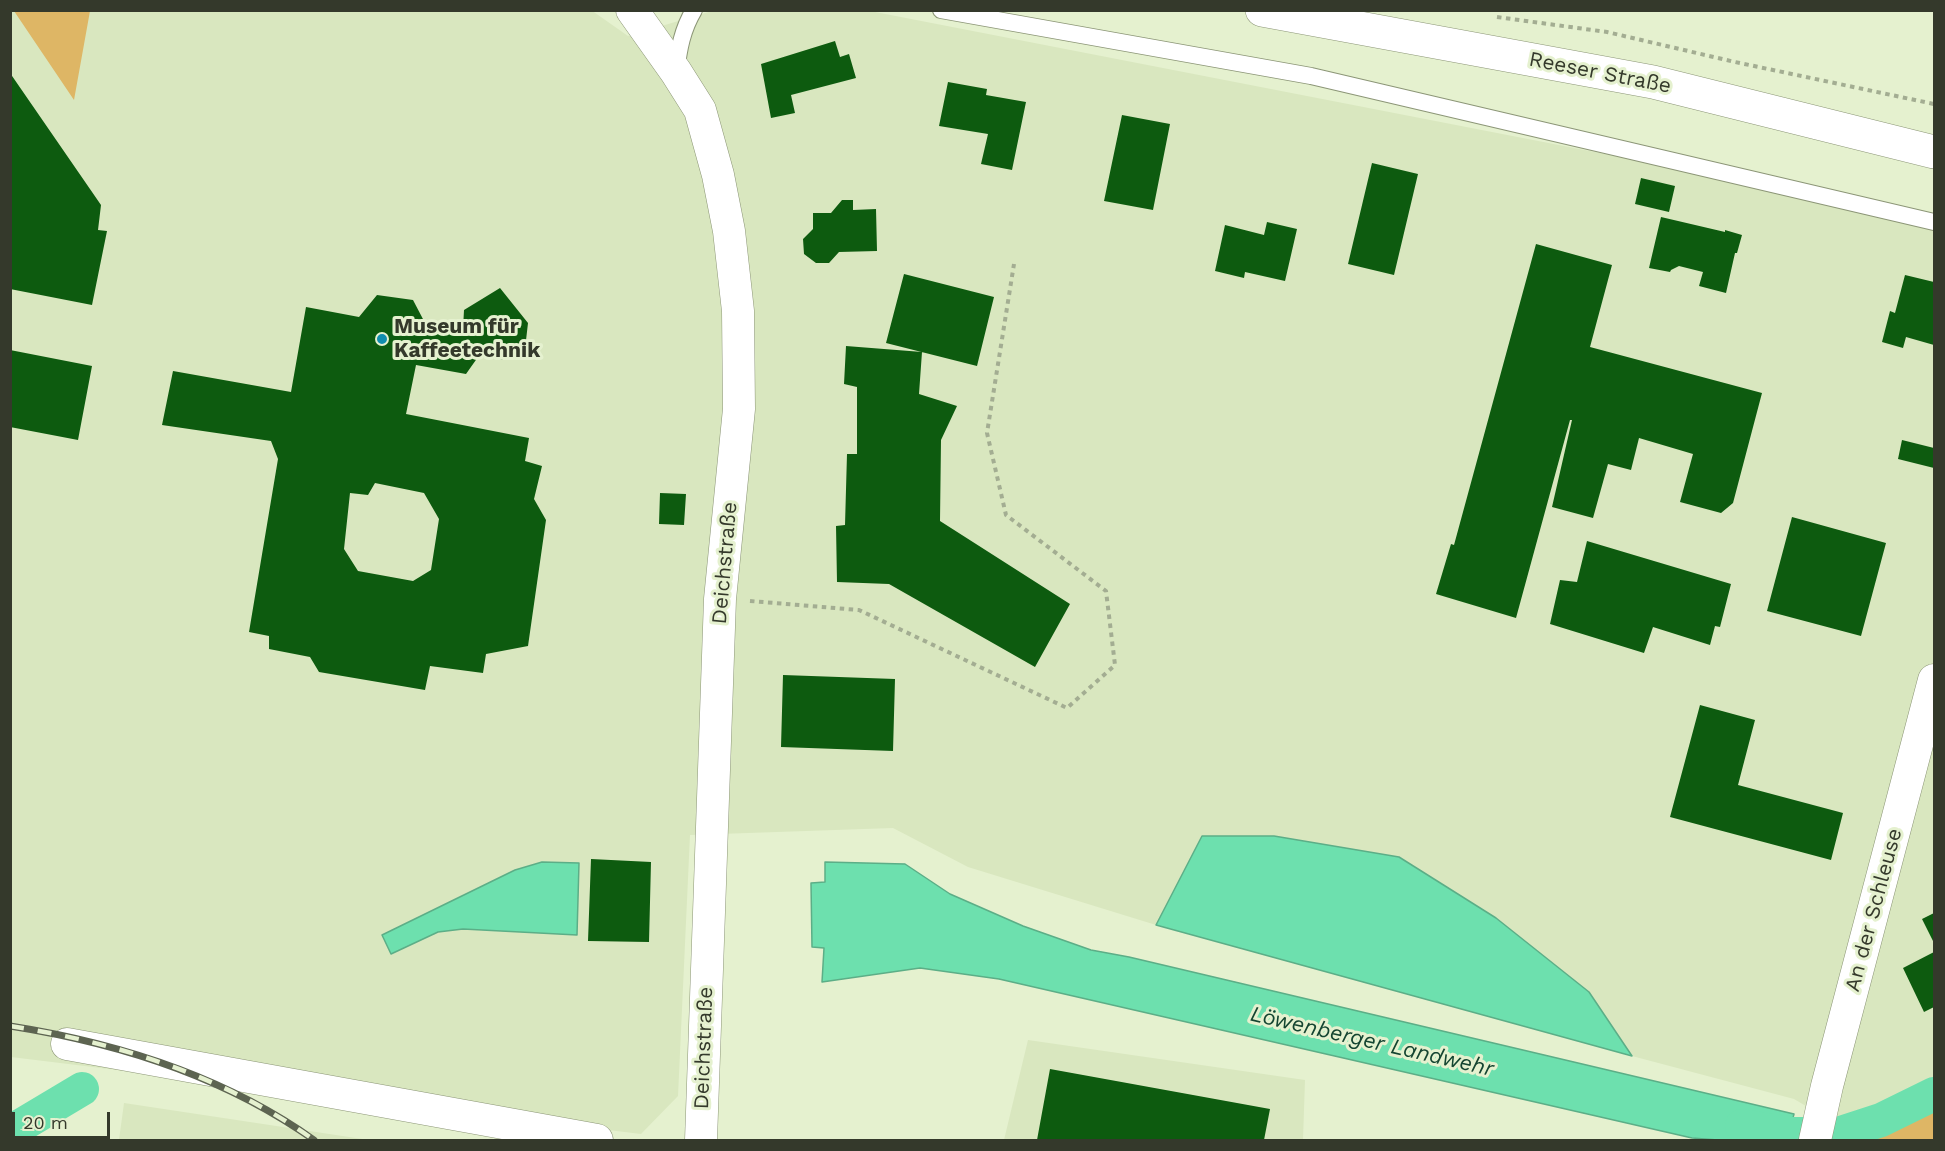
<!DOCTYPE html>
<meta charset="utf-8">
<style>
body{margin:0}
#map{position:relative;width:1945px;height:1151px;overflow:hidden;background:#e5f1cf;font-family:"Work Sans",sans-serif}
canvas{display:block}
.frame{position:absolute;inset:0;border:12px solid #34392b;pointer-events:none}
.scale{position:absolute;left:12px;top:1112px;width:98px;height:27px;box-sizing:border-box;border:3px solid #34392b;border-top:0;padding-left:8px;font-size:18px;line-height:21px;white-space:nowrap;color:#34392b;-webkit-text-stroke:4px #e5f1cf;paint-order:stroke}
</style>
<div id="map">
<canvas width="1945" height="1151"></canvas>
<div class="frame"></div>
<div class="scale">20 m</div>
</div>
<script>
const ctx = document.querySelector('canvas').getContext('2d');
ctx.lineJoin = 'round';
function fill(path, color) {
  ctx.fillStyle = color;
  ctx.fill(path, 'evenodd');
}
function strokePath(path, color, width, dash) {
  ctx.strokeStyle = color;
  ctx.lineWidth = width;
  ctx.lineCap = dash ? 'butt' : 'round';
  ctx.setLineDash(dash || []);
  ctx.stroke(path);
}
function label(font, color, halo, rows, align = 'center') {
  ctx.font = font + ' "Work Sans",sans-serif';
  ctx.lineWidth = 6;
  ctx.setLineDash([]);
  ctx.textBaseline = 'middle';
  ctx.strokeStyle = halo;
  ctx.fillStyle = color;
  for (const [text, x, y, turn = 0] of rows) {
    ctx.save();
    ctx.translate(x, y);
    ctx.rotate((+turn || 0) * Math.PI / 180);
    ctx.textAlign = isNaN(turn) ? turn : align;
    if (halo) ctx.strokeText(text, 0, 0);
    ctx.fillText(text, 0, 0);
    ctx.restore();
  }
}
fill(new Path2D(`
 M591,10L628,36L712,11H870L1934,218V1112L1864,1140L1794,1099L1632,1056L1589,992L1496,918L1399,857L1274,836H1202L1156,925L968,867L893,828L690,835L678,1096L641,1134L11,1057V11Z
 M1028,1040L1305,1080L1303,1140H1004Z
 M124,1103L369,1140H119Z`), '#d9e7bf');
fill(new Path2D(`
 M14,11H90L74,100Z
 M1934,1112V1140H1866Z`), '#deb665');
const water = new Path2D(`
 M1202,836H1274L1399,857L1496,918L1589,992L1632,1056L1156,925Z
 M542,862L579,863L577,935L463,929L438,932L391,954L382,935L515,870Z
 M825,862L905,864L950,894L1023,926L1091,950L1129,957L1794,1114L1787,1140H1718L1692,1138L999,979L920,968L822,982L824,948L812,947L811,883L825,882Z`);
fill(water, '#6de0ae');
strokePath(water, '#5cae87', 1.5);
strokePath(new Path2D(`
 M1742,1126L1793,1134H1838L1881,1120L1934,1094
 M10,1132L82,1089`), '#6de0ae', 34);
fill(new Path2D(`
 M835,41L840,57L849,54L856,78L791,95L795,113L771,118L761,64Z
 M10,73L101,205L98,230L107,231L92,305L10,289Z
 M948,82L987,89L986,95L1026,102L1012,170L981,164L988,134L939,126Z
 M1122,115L1170,124L1153,210L1104,201Z
 M1372,163L1418,174L1394,275L1348,264Z
 M1641,178L1675,186L1669,212L1635,204Z
 M842,200H853V210L876,209L877,251L839,252L829,263H816L804,254L803,239L813,229V213H831Z
 M1661,217L1725,232V230L1742,235L1737,253H1735L1726,293L1699,286L1703,272L1679,266L1671,270L1670,272L1649,268Z
 M1267,222L1297,229L1285,281L1245,272L1244,278L1215,271L1225,225L1264,235Z
 M1536,244L1612,265L1590,347L1762,393L1733,503L1721,513L1680,502L1693,454L1639,438L1631,470L1608,464L1593,518L1552,507L1572,420H1570L1516,618L1436,594L1451,544L1454,545Z
 M904,274L994,297L977,366L886,343Z
 M1905,275L1934,282V345L1906,337L1903,348L1882,342L1890,311L1895,313Z
 M500,288L528,323L525,349L504,360L478,357L466,374L416,365L406,414L529,438L525,461L542,466L534,499L546,520L528,646L486,654L483,673L430,666L425,690L319,672L310,657L269,649V636L249,632L278,459L271,441L162,425L173,371L291,392L306,307L359,317L377,295L413,300L424,321L463,329L464,310ZM375,483L424,493L439,519L431,570L413,581L358,571L344,549L350,493L368,495Z
 M846,346L922,352L919,394L957,406L941,440L940,521L1070,604L1035,667L889,584L837,582L836,526L845,525L847,454H857V387L844,384Z
 M10,350L92,366L78,440L10,427Z
 M1902,440L1934,448V468L1898,459Z
 M660,493L686,494L684,525L659,524Z
 M1792,517L1886,543L1861,636L1767,611Z
 M1587,541L1731,584L1720,627L1715,626L1710,645L1653,627L1644,653L1550,624L1560,580L1577,582Z
 M783,675L895,679L893,751L781,747Z
 M1700,705L1755,720L1738,785L1843,813L1831,860L1670,817Z
 M591,859L651,862L649,942L588,941Z
 M1934,913V943L1922,919Z
 M1934,952V1007L1924,1012L1903,968Z
 M1050,1069L1270,1109L1264,1140H1037Z`), '#0d5b0f');
const lane = new Path2D(`
 M941,10L1311,76L1934,222
 M676,71C679,49 682,30 694,10`);
const street = new Path2D(`
 M632,10L676,72L700,110L718,175L729,231L738,311L739,409L720,599L701,1140
 M67,1044L597,1140
 M1815,1140L1827,1086L1934,680`);
const secondary = new Path2D(`
 M1262,10L1653,82L1934,152`);
strokePath(lane, '#8c9677', 18);
strokePath(street, '#8c9677', 33);
strokePath(secondary, '#8c9677', 34);
strokePath(new Path2D(`
 M1497,17L1607,32L1735,62L1934,104
 M750,601L859,610L1067,708L1115,665L1106,591L1006,515L987,433L1014,264`), '#a3ad92', 4, [4.5, 4.5]);
strokePath(lane, '#fff', 16);
strokePath(street, '#fff', 32);
strokePath(secondary, '#fff', 33);
const rail = new Path2D(`
 M10,1026C119,1043 224,1076 314,1140`);
strokePath(rail, '#5d6451', 7);
strokePath(rail, '#e5f1cf', 4.5, [14]);
for (const [x, y, r, color] of [
 [382,339,6,"#118dae"]
]) {
  const dot = new Path2D();
  dot.arc(x, y, r, 0, 2 * Math.PI);
  ctx.fillStyle = color;
  ctx.fill(dot);
  strokePath(dot, '#e5f1cf', 2);
}
label('21px', '#34392b', '#e5f1cf', [
 ["Reeser Straße",1600,73,11],
 ["Deichstraße",725,563,-85],
 ["An der Schleuse",1874,910,-75],
 ["Deichstraße",704,1048,-88]
]);
label('bold 21px', '#34392b', '#e5f1cf', [
 ["Museum für",394,327],
 ["Kaffeetechnik",394,351]
], 'left');
label('italic 22px', '#144531', '#e5f1cf', [
 ["Löwenberger Landwehr",1372,1042,13]
]);
</script>
